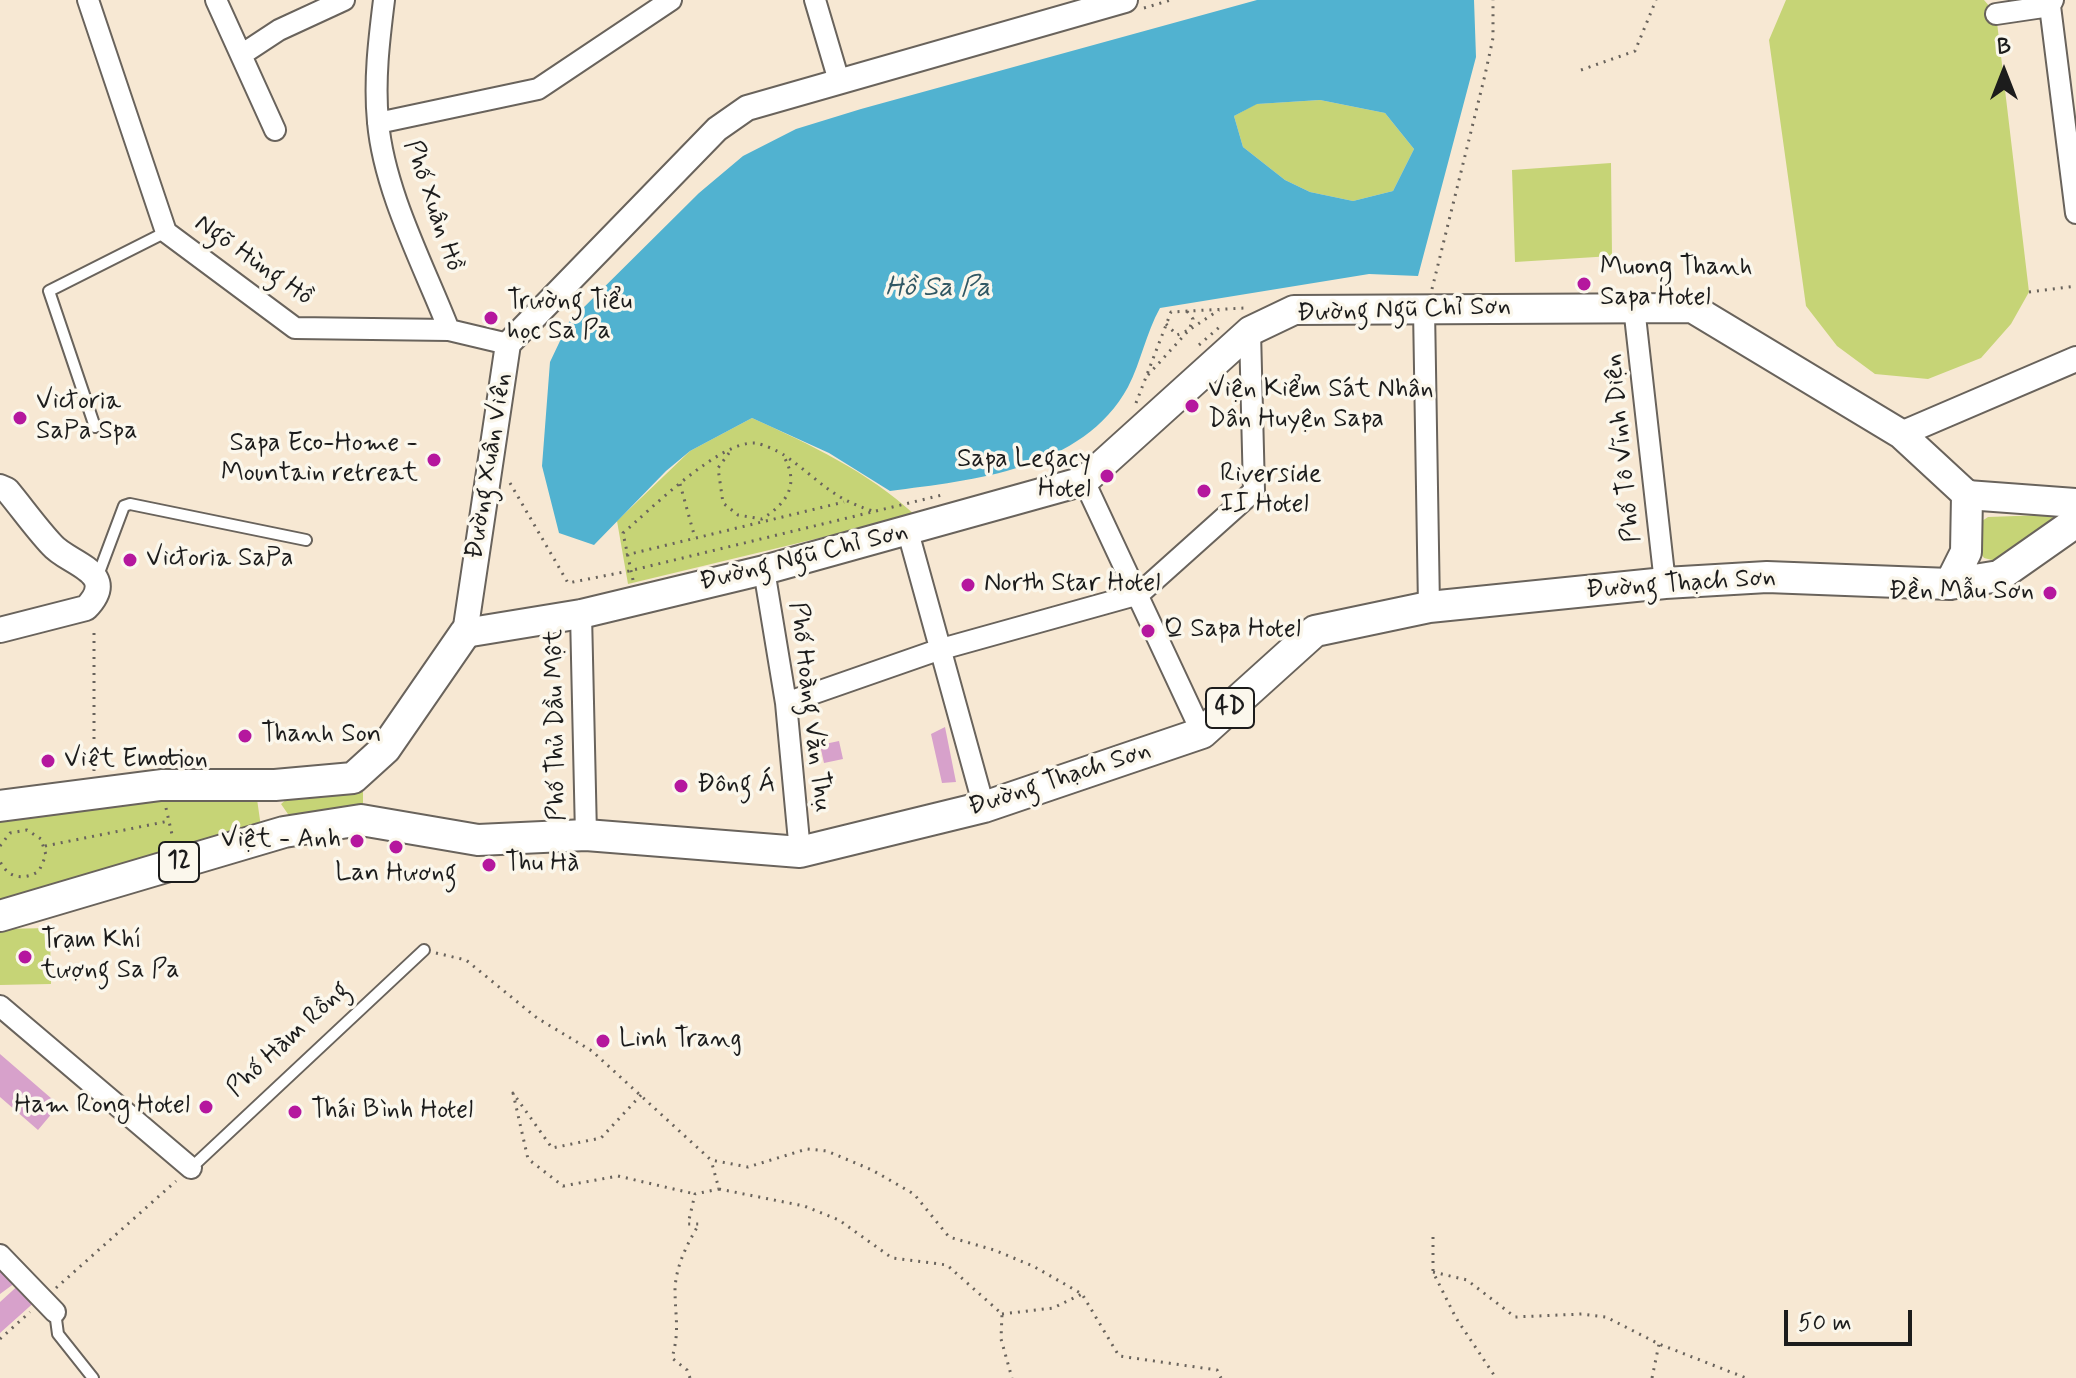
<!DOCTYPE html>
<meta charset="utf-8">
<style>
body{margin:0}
#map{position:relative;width:2076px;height:1378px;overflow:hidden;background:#f7e8d3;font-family:Mynerve,sans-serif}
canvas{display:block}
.north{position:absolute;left:1964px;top:32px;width:80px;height:80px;-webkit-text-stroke:6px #fbf7ec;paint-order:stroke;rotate:0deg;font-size:22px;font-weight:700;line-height:32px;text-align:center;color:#1c1c1c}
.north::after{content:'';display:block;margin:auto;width:28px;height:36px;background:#1c1c1c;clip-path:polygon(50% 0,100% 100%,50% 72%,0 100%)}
.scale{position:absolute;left:1784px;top:1310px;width:128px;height:36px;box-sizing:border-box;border:4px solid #1c1c1c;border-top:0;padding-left:10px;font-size:24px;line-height:28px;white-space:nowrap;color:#1c1c1c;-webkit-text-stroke:6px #fbf7ec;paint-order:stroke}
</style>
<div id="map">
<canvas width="2076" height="1378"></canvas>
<div class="north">B</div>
<div class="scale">50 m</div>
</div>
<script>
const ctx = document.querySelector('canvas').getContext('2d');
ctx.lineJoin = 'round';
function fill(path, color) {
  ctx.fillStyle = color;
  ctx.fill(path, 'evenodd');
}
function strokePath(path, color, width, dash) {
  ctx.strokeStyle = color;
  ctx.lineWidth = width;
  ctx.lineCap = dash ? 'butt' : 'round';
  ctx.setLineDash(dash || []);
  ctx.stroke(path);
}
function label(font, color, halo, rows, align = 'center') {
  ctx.font = font + ' Mynerve,sans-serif';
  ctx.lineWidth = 7;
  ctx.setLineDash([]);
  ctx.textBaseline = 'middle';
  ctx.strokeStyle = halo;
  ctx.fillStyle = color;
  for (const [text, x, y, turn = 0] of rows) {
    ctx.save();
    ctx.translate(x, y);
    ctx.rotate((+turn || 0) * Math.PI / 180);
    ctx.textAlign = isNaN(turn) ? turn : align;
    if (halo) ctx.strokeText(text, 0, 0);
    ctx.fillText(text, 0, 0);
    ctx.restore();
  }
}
fill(new Path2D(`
 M1786,0H1984L1996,14L2029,292L2011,324L1981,358L1928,379L1875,374L1837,346L1806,306L1769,40Z
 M1320,100L1385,113L1414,149L1393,191L1353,201L1310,192L1285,180L1243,147L1234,116L1256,104Z
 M1611,163L1612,256L1515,262L1512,170Z
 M752,418C811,445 867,471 915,515L628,584L617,521L690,451Z
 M2044,515L2058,517L1996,561L1984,558L1974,542L1979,523L1988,517Z
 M363,792V812L290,817L281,804L293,794Z
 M169,793L257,799L261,827L0,910V814Z
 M50,928L51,984L0,985V929Z`), '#c6d476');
fill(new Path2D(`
 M1257,0H1474L1476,57L1418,276L1369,274L1160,308C1146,333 1141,362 1128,387C1083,470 973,480 890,491L829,453L752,418L690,451L666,471L594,545L559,533L542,466L550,362L569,322L699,193L743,156L796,129L861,109ZM1320,100L1385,113L1414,149L1393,191L1353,201L1310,192L1285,180L1243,147L1234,116L1257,104Z`), '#51b2d0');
fill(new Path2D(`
 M945,727L956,782L942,783L931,734Z
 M839,741L843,759L824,763L820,745Z
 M0,1054L59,1105L38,1130L0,1097Z
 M0,1264L15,1283L0,1294Z
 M23,1281L38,1299L0,1333V1302Z`), '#d7a1cb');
const service = new Path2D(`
 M95,427L49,291L166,232
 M97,578L124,506L130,504L306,540
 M191,1168L424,950
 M55,1312L58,1334L93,1378`);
const minor = new Path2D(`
 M88,0L166,232L295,328L449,330L508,344
 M216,0L275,130
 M384,0C379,40 374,81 378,122C384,191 424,266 449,330
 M815,0L839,81
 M2053,0L2050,6L2076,213
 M1996,14L2050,6
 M241,55L279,30L344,0
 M378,123L538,89L671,0
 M1634,307L1665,583
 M1424,309L1429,607
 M1084,481L1202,733
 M908,532L984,807
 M764,570L786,703L800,852
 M581,614L586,835
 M786,703L938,650L1139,594L1254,491L1250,331
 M0,1006L191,1168
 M0,1255L55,1312`);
const tertiary = new Path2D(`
 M1901,434L2076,359
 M0,487L7,490C22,508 36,528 52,545C68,564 121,572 86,608L0,630
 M465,633L508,344L717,129L747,108L1125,0`);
const secondary = new Path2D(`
 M465,633L581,614L764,570L1084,481L1250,331L1294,310L1692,308L1901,434L1967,495L2076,503`);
const primary = new Path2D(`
 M1950,584L1966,552L1967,495
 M0,806L161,785H275L353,778L385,749L465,633
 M0,916L284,832L361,820L478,840L586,835L800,852L984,807L1202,733L1315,631L1429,607L1665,583L1767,577L1950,584L1999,576L2076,522`);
strokePath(service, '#69635c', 14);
strokePath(minor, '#69635c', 24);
strokePath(tertiary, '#69635c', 28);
strokePath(secondary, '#69635c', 32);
strokePath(primary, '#69635c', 34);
strokePath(new Path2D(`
 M1144,8L1171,0
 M1581,70L1635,51L1656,0
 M1432,289L1485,75L1493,38V0
 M2029,292L2076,286
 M1166,324L1177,335L1189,330L1193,319L1186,310
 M1199,345L1223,324
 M1148,375L1189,330L1219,310
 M1136,403L1171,312L1245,308
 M729,453L718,468L723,503L738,515L762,519C788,502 800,484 783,455
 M510,483L568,583L629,571L942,495
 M680,484L695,538
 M626,555L844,502
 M633,580L623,533C650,510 719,441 755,443C763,444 778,451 784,455C819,479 830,498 873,511
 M94,771V627
 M166,808L173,839
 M0,846L10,833L27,830L41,839L46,855L39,871C24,881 7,878 0,861
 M45,846L169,821
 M436,953L466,960L537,1018L592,1051L711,1160L748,1167L807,1149L827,1151L872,1170L914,1194L949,1237L994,1250L1033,1266L1082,1294L1119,1356L1217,1370L1221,1378
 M641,1095L601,1138L552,1148L513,1093L528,1159L563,1186L618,1176L695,1194
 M719,1189L804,1206L839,1220L892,1258L947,1265L1002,1314L1001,1339L1012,1378
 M1433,1237V1272L1456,1318L1496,1378
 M1433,1272L1467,1280L1515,1317L1582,1314L1606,1317L1659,1344L1746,1378
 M56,1288L176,1181
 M1002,1314L1053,1308L1082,1294
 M0,1339L30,1312
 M690,1378L687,1370L672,1358C680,1330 675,1317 675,1289C676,1266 687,1244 699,1224H688L695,1194L719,1189L711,1160
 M1652,1378L1659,1344`), '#69635c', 3, [2, 6]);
strokePath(service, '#fff', 10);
strokePath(minor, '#fff', 20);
strokePath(tertiary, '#fff', 24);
strokePath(secondary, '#fff', 28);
strokePath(primary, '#fff', 30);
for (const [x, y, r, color] of [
 [1584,284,8,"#b5179e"],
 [491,318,8,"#b5179e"],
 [1192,406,8,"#b5179e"],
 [20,418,8,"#b5179e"],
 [434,460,8,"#b5179e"],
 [1107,476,8,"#b5179e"],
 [1204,491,8,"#b5179e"],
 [130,560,8,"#b5179e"],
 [968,585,8,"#b5179e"],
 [2050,593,8,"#b5179e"],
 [1148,631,8,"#b5179e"],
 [245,736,8,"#b5179e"],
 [48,761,8,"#b5179e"],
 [681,786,8,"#b5179e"],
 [357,841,8,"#b5179e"],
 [396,847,8,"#b5179e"],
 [489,865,8,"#b5179e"],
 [25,957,8,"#b5179e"],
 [603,1041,8,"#b5179e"],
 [206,1107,8,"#b5179e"],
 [295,1112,8,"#b5179e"]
]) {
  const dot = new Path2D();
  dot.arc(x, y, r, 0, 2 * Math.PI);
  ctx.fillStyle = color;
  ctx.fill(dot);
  strokePath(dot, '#fbf7ec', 3);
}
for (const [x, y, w] of [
 [1230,708,48],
 [179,862,40]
]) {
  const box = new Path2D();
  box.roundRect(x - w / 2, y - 20, w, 40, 6);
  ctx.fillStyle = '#fbf7ec';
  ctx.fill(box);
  strokePath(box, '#1c1c1c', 2);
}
label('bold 24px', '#1c1c1c', null, [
 ["4D",1230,708],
 ["12",179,862]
]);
label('26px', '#1c1c1c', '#fbf7ec', [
 ["Phố Xuân Hồ",432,206,71],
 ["Ngõ Hùng Hồ",253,261,35],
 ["Đường Ngũ Chỉ Sơn",1404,311,-2],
 ["Phố Tô Vĩnh Diện",1624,448,-96],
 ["Đường Xuân Viên",490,466,-81],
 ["Đường Ngũ Chỉ Sơn",804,558,-14],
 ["Đường Thạch Sơn",1681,585,-4],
 ["Phố Hoàng Văn Thụ",809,708,83],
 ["Phố Thủ Dầu Một",557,725,-91],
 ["Đường Thạch Sơn",1060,780,-18],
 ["Phố Hàm Rồng",289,1040,-43]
]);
label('26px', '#1c1c1c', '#fbf7ec', [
 ["Muong Thanh",1600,269],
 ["Sapa Hotel",1600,299],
 ["Trường Tiểu",507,303],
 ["học Sa Pa",507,333],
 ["Viện Kiểm Sát Nhân",1208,391],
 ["Dân Huyện Sapa",1208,421],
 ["Victoria",36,403],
 ["SaPa Spa",36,433],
 ["Sapa Eco-Home -",418,445,"right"],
 ["Mountain retreat",418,475,"right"],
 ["Sapa Legacy",1091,461,"right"],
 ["Hotel",1091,491,"right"],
 ["Riverside",1220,476],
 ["II Hotel",1220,506],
 ["Victoria SaPa",146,560],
 ["North Star Hotel",984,585],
 ["Đền Mẫu Sơn",2034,593,"right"],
 ["Q Sapa Hotel",1164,631],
 ["Thanh Son",261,736],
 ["Viêt Emotion",64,761],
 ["Đông Á",697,786],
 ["Việt - Anh",341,841,"right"],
 ["Thu Hà",505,865],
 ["Lan Hương",396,875,"center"],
 ["Trạm Khí",41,942],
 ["tượng Sa Pa",41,972],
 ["Linh Trang",619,1041],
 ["Ham Rong Hotel",190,1107,"right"],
 ["Thái Bình Hotel",311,1112]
], 'left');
label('italic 28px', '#315864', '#fbf7ec', [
 ["Hồ Sa Pa",938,289]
]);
</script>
